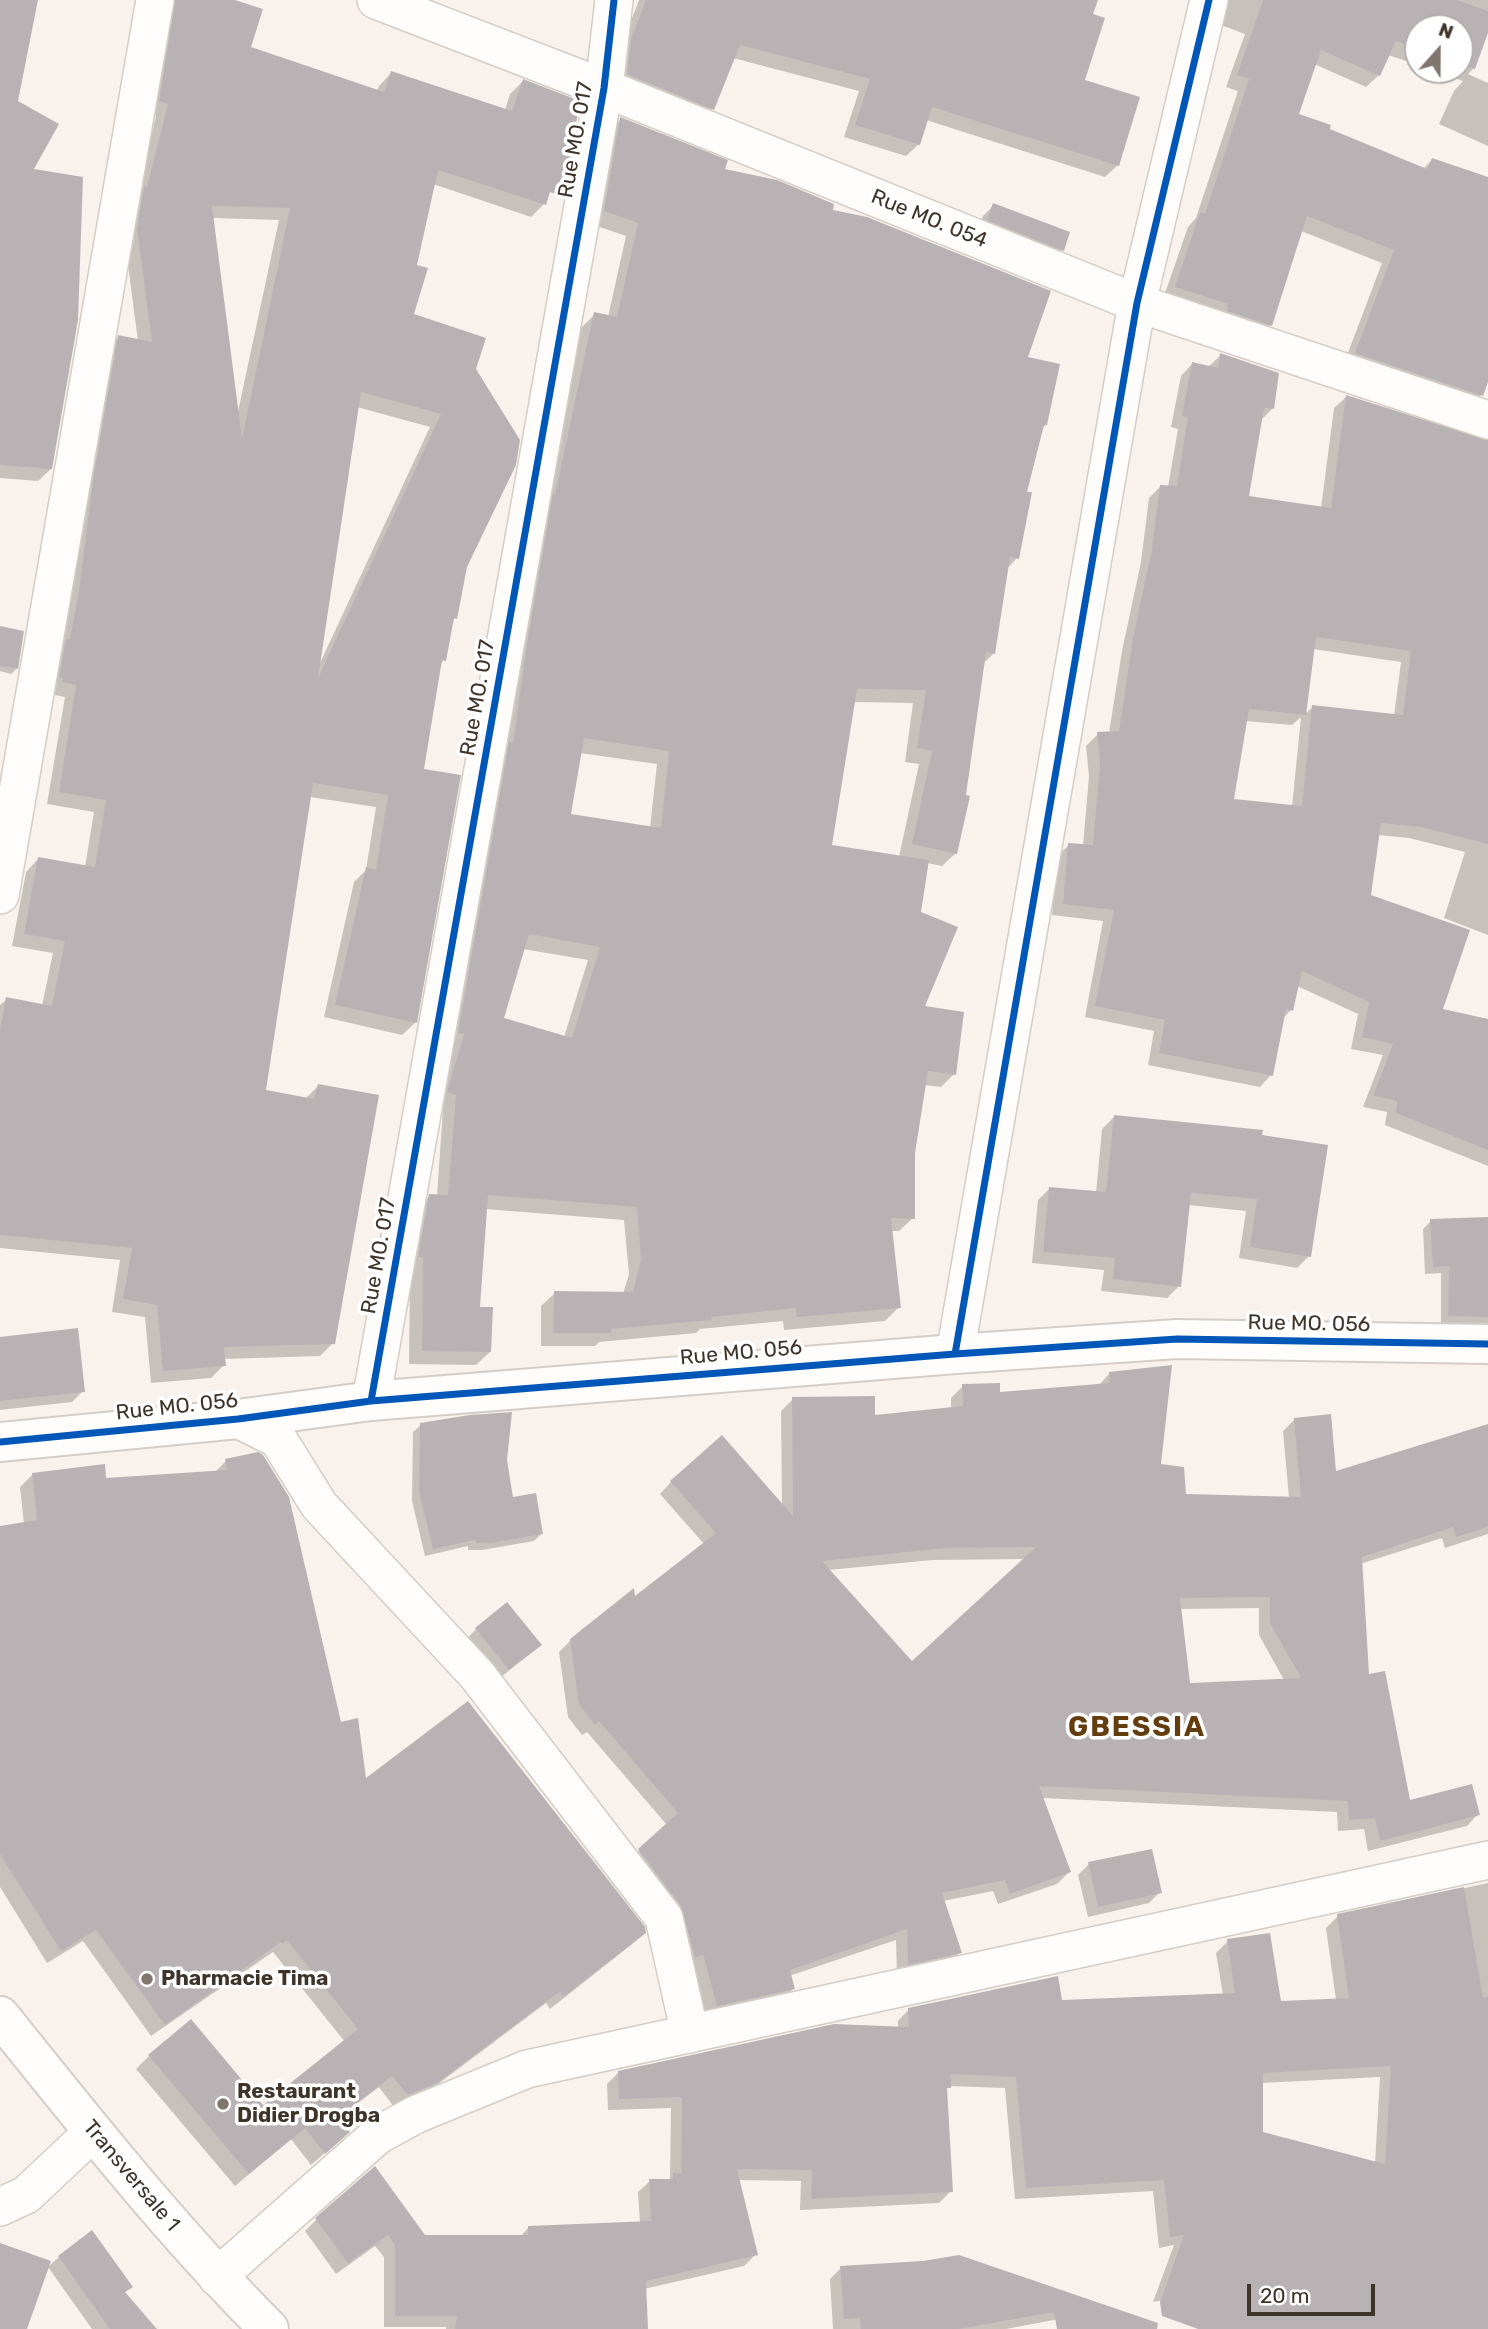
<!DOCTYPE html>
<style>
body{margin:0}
#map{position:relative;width:1488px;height:2329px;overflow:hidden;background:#f9f2ec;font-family:Rubik,sans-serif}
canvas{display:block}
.north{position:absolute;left:1404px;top:14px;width:70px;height:70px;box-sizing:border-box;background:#fff;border:2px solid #b2aeaa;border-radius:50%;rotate:21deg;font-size:19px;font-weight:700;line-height:28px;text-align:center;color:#3f342a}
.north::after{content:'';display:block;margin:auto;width:24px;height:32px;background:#80766e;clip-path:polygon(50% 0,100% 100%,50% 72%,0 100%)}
.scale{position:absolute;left:1247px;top:2284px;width:128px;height:32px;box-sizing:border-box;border:4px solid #3f342a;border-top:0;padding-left:9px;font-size:21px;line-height:24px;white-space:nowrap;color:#3f342a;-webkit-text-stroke:5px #fff;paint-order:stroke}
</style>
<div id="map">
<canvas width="1488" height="2329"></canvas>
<div class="north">N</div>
<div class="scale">20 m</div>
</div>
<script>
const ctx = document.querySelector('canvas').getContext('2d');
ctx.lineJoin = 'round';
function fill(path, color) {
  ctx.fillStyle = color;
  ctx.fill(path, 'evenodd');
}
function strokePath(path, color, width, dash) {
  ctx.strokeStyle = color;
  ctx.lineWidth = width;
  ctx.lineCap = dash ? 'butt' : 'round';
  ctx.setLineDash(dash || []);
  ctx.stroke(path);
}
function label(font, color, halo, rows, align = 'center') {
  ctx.font = font + ' Rubik,sans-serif';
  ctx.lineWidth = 7;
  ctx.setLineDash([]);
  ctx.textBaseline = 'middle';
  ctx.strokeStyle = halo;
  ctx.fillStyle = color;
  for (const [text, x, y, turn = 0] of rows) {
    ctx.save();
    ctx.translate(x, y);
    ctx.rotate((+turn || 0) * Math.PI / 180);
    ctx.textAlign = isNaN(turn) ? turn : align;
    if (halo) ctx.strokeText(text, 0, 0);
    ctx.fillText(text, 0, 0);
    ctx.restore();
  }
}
fill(new Path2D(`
 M0,0H36L16,102L31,170L51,469L38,481L0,478Z
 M163,0H229L249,49L377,91L379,86L391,73L505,110L510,94L523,81L551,183L544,204L531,217L433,184L415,266L412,316L474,369L465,567L455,618L451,623L444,660L440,664L422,771L415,1023L402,1035L324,1017L354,882L366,870L376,807L310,797L264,1092L305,1099L318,1086L333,1343L320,1356L223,1359L224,1365L211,1378L151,1383L145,1317L112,1312L120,1260L0,1248V1005L7,999L42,1006L53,953L12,946L26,872L38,859L85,867L94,812L47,804L65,697L50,694L106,349L119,337L138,341L125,242L156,116L147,113ZM212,218L279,220L237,416ZM357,407L430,427L320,663Z
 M639,0H1096L1091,16L1083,81L1118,165L1105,177L926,120L919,144L906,156L844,137L859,91L733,58L712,109L700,121L615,87L619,52Z
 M1226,0H1488V28L1474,68L1468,74L1488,83V146L1439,124L1454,91L1463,81L1432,70H1460V28H1418V65L1388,55L1379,75L1366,87L1314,64L1297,115L1328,130L1423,169L1432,160L1488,179V377L1481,395L1469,408L1343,366L1382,263L1301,231L1270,325L1258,337L1163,299L1188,227L1196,218L1238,91L1226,87L1245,34L1218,24Z
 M621,119L722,170L831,212L1026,359L1046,425L1041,429L1025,493L1017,558L1007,569L994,653L983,664L956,853L942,866L927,863L920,913L923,1008L954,1074L941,1087L924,1085L913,1153V1218L899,1231H891L899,1307L885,1321L784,1330L783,1321L700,1329L696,1333L599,1342L595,1346H541V1306L555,1293L623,1294L629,1274L624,1220L485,1209L478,1309L490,1352L476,1365L409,1364L410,1270L416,1209L430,1196H437L443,1109L435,1106L542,507L581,328L595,314L608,317L626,236L591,224L607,133ZM854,702L913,703L905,762L919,764L899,857L830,846ZM580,753L657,764L650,828L569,815ZM523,949L588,960L564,1037L502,1019Z
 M993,206L1062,250L1052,261L977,230L983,216Z
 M1221,355L1272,409L1260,421L1247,497L1321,508L1334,408L1346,397L1488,442V935L1444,918L1465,852L1409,838L1378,835L1369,896L1440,1011L1488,1021V1166L1385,1125L1387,1112L1363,1107L1383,1055L1351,1049L1358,1014L1297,986L1291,1010L1282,1019L1271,1075L1260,1087L1148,1065L1154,1031L1085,1017L1103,921L1052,915L1057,856L1069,845L1083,846L1089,776L1086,746L1098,734L1109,733L1122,651L1141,562L1149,498L1161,486L1168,487L1178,429L1171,427L1181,376L1192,364L1208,367ZM1313,649L1401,662L1394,716L1313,707L1304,715ZM1301,717L1292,807L1232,800L1245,721L1292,725Z
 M0,628L16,669L11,674L0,671Z
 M1114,1117L1260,1136L1309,1256L1297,1268L1239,1258L1246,1211L1188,1205L1179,1286L1167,1298L1101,1291L1104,1270L1032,1263L1038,1200L1050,1188L1096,1193L1102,1129Z
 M1488,1218V1325L1441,1324V1273L1425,1274L1423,1229L1431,1221Z
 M0,1339L83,1391L72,1402L0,1410Z
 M1109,1374L1159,1465L1185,1495L1289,1498L1283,1431L1295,1419L1334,1473L1488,1426V1534L1445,1548L1442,1538L1360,1564L1367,1676L1408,1802L1478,1814L1467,1826L1368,1851L1364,1829L1338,1831L1337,1812L1042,1798L1069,1872L1057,1884L998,1904L993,1891L943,1901L960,1952L948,1964L897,1975L896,1940L789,1976L793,1989L781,2001L705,2017L627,1862L667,1825L587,1732L582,1735L568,1717L559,1652L571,1640L634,1599L704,1544L660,1494L671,1482L782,1506L781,1411L793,1399L874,1417L951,1409V1398L963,1386L998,1394L1098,1386ZM1027,1559L912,1664L828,1570L933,1560ZM1259,1608V1635L1284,1680L1189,1685L1179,1609Z
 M421,1425L506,1460L512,1499L542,1533L534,1541L482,1550H468V1546L425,1556L412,1501L413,1432Z
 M226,1461L365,1782L644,1932L631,1945L550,2009L546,2003L422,2096L394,2107L379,2087L338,2118L335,2144L311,2165L291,2139L235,2186L136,2069L149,2056L263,2108L345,2042L273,1952L151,2036L83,1941L47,1963L0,1887V1528L24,1524L20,1487L33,1474L105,1480L214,1473Z
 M476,1629L539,1645L498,1680L466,1640Z
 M1089,1864L1160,1892L1149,1903L1088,1917L1078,1875Z
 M1488,1883V2329H1204L1196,2294L1153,2302L1174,2245L1159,2248L1153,2191L1015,2199L1005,2088L949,2086L945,2092L951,2191L939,2203L800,2210L801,2181L738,2180L756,2254L744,2266L644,2289L646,2329H446V2327H384V2257L375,2246L336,2274L305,2231L317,2219L424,2237H520L528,2228L640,2223L638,2192L650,2181H668L670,2178L671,2108L608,2110L607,2084L619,2072L898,2028V2021L909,2009L1223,1995L1216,1953L1228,1941L1280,2003L1336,2000L1326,1928L1338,1916ZM1380,2077L1375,2163L1261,2134V2083Z
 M59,2257L130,2287L124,2293L155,2329H92L48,2267Z
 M841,2268L1086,2314L1006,2329H833L830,2279Z`), '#0003');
fill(new Path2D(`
 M0,0H38L18,101L59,124L34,169L83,177L78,320L52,469L0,465Z
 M175,0H235L263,9L251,47L384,92L391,71L512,111L523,79L580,101L563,197L550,192L546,205L438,170L417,265L428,268L414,314L486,338L476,369L520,440L516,465L467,567L457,619L454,618L446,661L442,660L424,769L461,775L417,1023L335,1005L366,867L376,870L388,795L313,783L266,1090L314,1099L318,1084L379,1095L335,1344L224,1347L226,1366L163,1371L157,1305L123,1299L132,1248L0,1235V1030L6,997L52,1006L65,941L24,934L38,857L95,867L106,800L59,792L76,685L62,682L63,678L59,677L66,639H70L79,591L94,473L118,335L152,342L137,228L144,186L147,187L168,104L159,101ZM212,206L290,208L242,439ZM361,392L441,414L318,678Z
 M646,0H1098L1093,14L1105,18L1085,80L1140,97L1119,166L932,107L920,145L855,125L870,79L740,45L714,110L627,74L631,39Z
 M1263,0H1457L1488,11V33L1475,69L1460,64V28H1418V49L1396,41L1380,76L1321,50L1299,114L1331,125L1330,129L1427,169L1432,158L1488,177V382L1483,396L1355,353L1394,250L1307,216L1272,326L1227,311L1228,304L1175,287L1200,212L1205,214L1249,79L1237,75Z
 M620,117L728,160L725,169L777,180L834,204L833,210L867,217L1051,291L1028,357L1060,364L1047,425H1044L1027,492H1032L1019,559L1010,557L995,654L986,652L966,795L970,796L957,854L912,844L932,751L917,748L926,690L857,689L832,845L929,860L921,912L958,927L925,1006L964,1012L956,1075L928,1071L915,1153V1219L891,1218L901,1308L797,1317L796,1308L711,1317L712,1320L611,1329V1333H553L554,1291L633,1292L641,1259L637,1207L488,1195L480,1307H493L491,1352L422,1351L423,1257H418L429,1194L448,1195L456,1095L447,1092L464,1034L458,1033L509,742L513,743L529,631L553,493L555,495L594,312L617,317L638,223L604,211ZM584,738L669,751L661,828L571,814ZM529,934L600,947L572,1038L504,1018Z
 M993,203L1070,232L1064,251L987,220Z
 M1220,353L1279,373L1274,409L1264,408L1249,496L1331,508L1346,395L1488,440V844L1421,827L1381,823L1371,895L1470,930L1443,1009L1488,1019V1150L1396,1113L1397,1101L1373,1096L1393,1044L1362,1037L1369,1002L1302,971L1293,1011L1286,1009L1273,1076L1159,1053L1165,1020L1095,1006L1114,910L1063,904L1068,843L1093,845L1100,763L1097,732L1119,731L1133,638L1152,549L1160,485L1177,486L1188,417L1182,416L1192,362L1218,368ZM1316,637L1411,651L1403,715L1312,705L1302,806L1234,799L1249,709L1306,715Z
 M0,626L24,631L18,669L0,666Z
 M1114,1115L1263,1130L1262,1135L1328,1145L1311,1257L1250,1247L1257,1199L1191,1193L1181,1287L1113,1279L1115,1258L1043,1252L1049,1187L1106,1192Z
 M1488,1217V1317L1448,1316L1449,1266L1433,1267L1430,1219Z
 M78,1328L85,1392L0,1401V1337Z
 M1172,1365L1161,1464L1184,1467L1186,1494L1301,1497L1294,1418L1331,1414L1336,1471L1488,1424V1527L1456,1537L1453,1527L1362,1557L1369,1674L1385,1671L1410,1800L1472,1784L1480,1815L1380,1841L1375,1818L1349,1820L1348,1801L1039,1786L1071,1872L1010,1894L1005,1880L942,1893L962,1953L908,1965L907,1929L790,1970L795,1989L717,2006L703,1954L695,1958L681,1906L638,1849L678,1813L599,1721L595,1725L579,1704L570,1639L634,1588L635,1596L716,1533L670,1481L722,1435L793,1516L792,1397L875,1396V1415L963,1406L962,1384L1000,1383V1392L1110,1383L1109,1372ZM1036,1547L912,1661L822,1561L946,1548ZM1270,1597V1623L1301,1678L1190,1683L1180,1598Z
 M512,1412L507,1460L513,1497L536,1493L543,1534L491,1543H476L475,1540L433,1549L419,1492L420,1423L470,1415Z
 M258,1452L263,1455L289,1497L341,1722L358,1718L366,1778L468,1701L645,1927L646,1933L563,1997L559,1992L437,2083L408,2095L392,2076L339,2117L350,2132L325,2154L305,2128L249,2174L148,2055L191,2019L263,2105L358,2029L287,1940L283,1944L281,1942L165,2025L96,1930L61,1951L0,1854V1526L37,1520L32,1473L105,1464L106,1478L227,1470L225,1459Z
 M507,1602L542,1645L509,1670L475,1628Z
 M1152,1849L1162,1893L1098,1907L1088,1862Z
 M1464,1887L1483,1998L1488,1997V2329H1198L1162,2316L1160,2302L1184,2235L1170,2237L1164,2180L1026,2188L1016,2077L951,2074V2088H947L953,2192L811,2199L812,2170L737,2169L758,2255L646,2281L648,2329H455L457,2316H395V2245L388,2235L348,2263L315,2218L375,2166L425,2235H528V2226L651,2221L649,2179H673V2173L681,2174L682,2097L619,2099L618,2071L834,2024L909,2027L908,2008L1058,1976L1062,2000L1235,1993L1227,1939L1270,1933L1281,2001L1349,1998L1337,1914ZM1391,2066L1385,2164L1263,2132V2073Z
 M92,2230L133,2287L125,2292L157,2329H110L58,2256Z
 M0,2243L51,2261L27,2329H0Z
 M959,2255L1158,2323L1157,2329H1057L1054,2312L959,2329H861L860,2318L844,2319L840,2266L923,2261Z`), '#b9b2b4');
const minor = new Path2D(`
 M376,0L604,88L1137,303L1488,420
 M0,895L155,0
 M955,1354L1137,303L1209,0
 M371,1401L604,88L614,0
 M238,1419L278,1439L319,1505L477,1675L664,1918L690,2034
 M0,2207L26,2195L93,2132
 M217,2277L378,2135L417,2114L527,2069L1488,1860`);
const tertiary = new Path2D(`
 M0,1442L238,1419L371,1401L955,1354L1177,1339L1488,1344`);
const secondary = new Path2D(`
 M0,2016C86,2123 172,2232 269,2329`);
strokePath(minor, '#d5cdc5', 40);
strokePath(tertiary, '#d5cdc5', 42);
strokePath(secondary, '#d5cdc5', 42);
strokePath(minor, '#fefdfc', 37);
strokePath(tertiary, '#fefdfc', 38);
strokePath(secondary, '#fefdfc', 38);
strokePath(new Path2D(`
 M955,1354L1137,303L1209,0
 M371,1401L604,88L614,0
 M0,1442L238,1419L371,1401L955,1354L1177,1339L1488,1344`), '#0057b8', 7);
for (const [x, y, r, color] of [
 [147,1979,7,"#80766e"],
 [223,2104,7,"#80766e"]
]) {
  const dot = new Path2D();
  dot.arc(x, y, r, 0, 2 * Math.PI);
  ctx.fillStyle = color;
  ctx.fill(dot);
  strokePath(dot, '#fff', 2.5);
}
label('21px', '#3f342a', '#fff', [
 ["Rue MO. 017",576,140,-80],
 ["Rue MO. 054",929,219,22],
 ["Rue MO. 017",478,698,-80],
 ["Rue MO. 017",379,1256,-80],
 ["Rue MO. 056",1309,1324,1],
 ["Rue MO. 056",741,1353,-5],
 ["Rue MO. 056",177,1407,-6],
 ["Transversale 1",131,2176,50]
]);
label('bold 21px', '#3f342a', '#fff', [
 ["Pharmacie Tima",161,1979],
 ["Restaurant",237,2092],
 ["Didier Drogba",237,2116]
], 'left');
ctx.letterSpacing = '2px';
label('bold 28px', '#633d0d', '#fff', [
 ["GBESSIA",1137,1728]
]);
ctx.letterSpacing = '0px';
</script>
